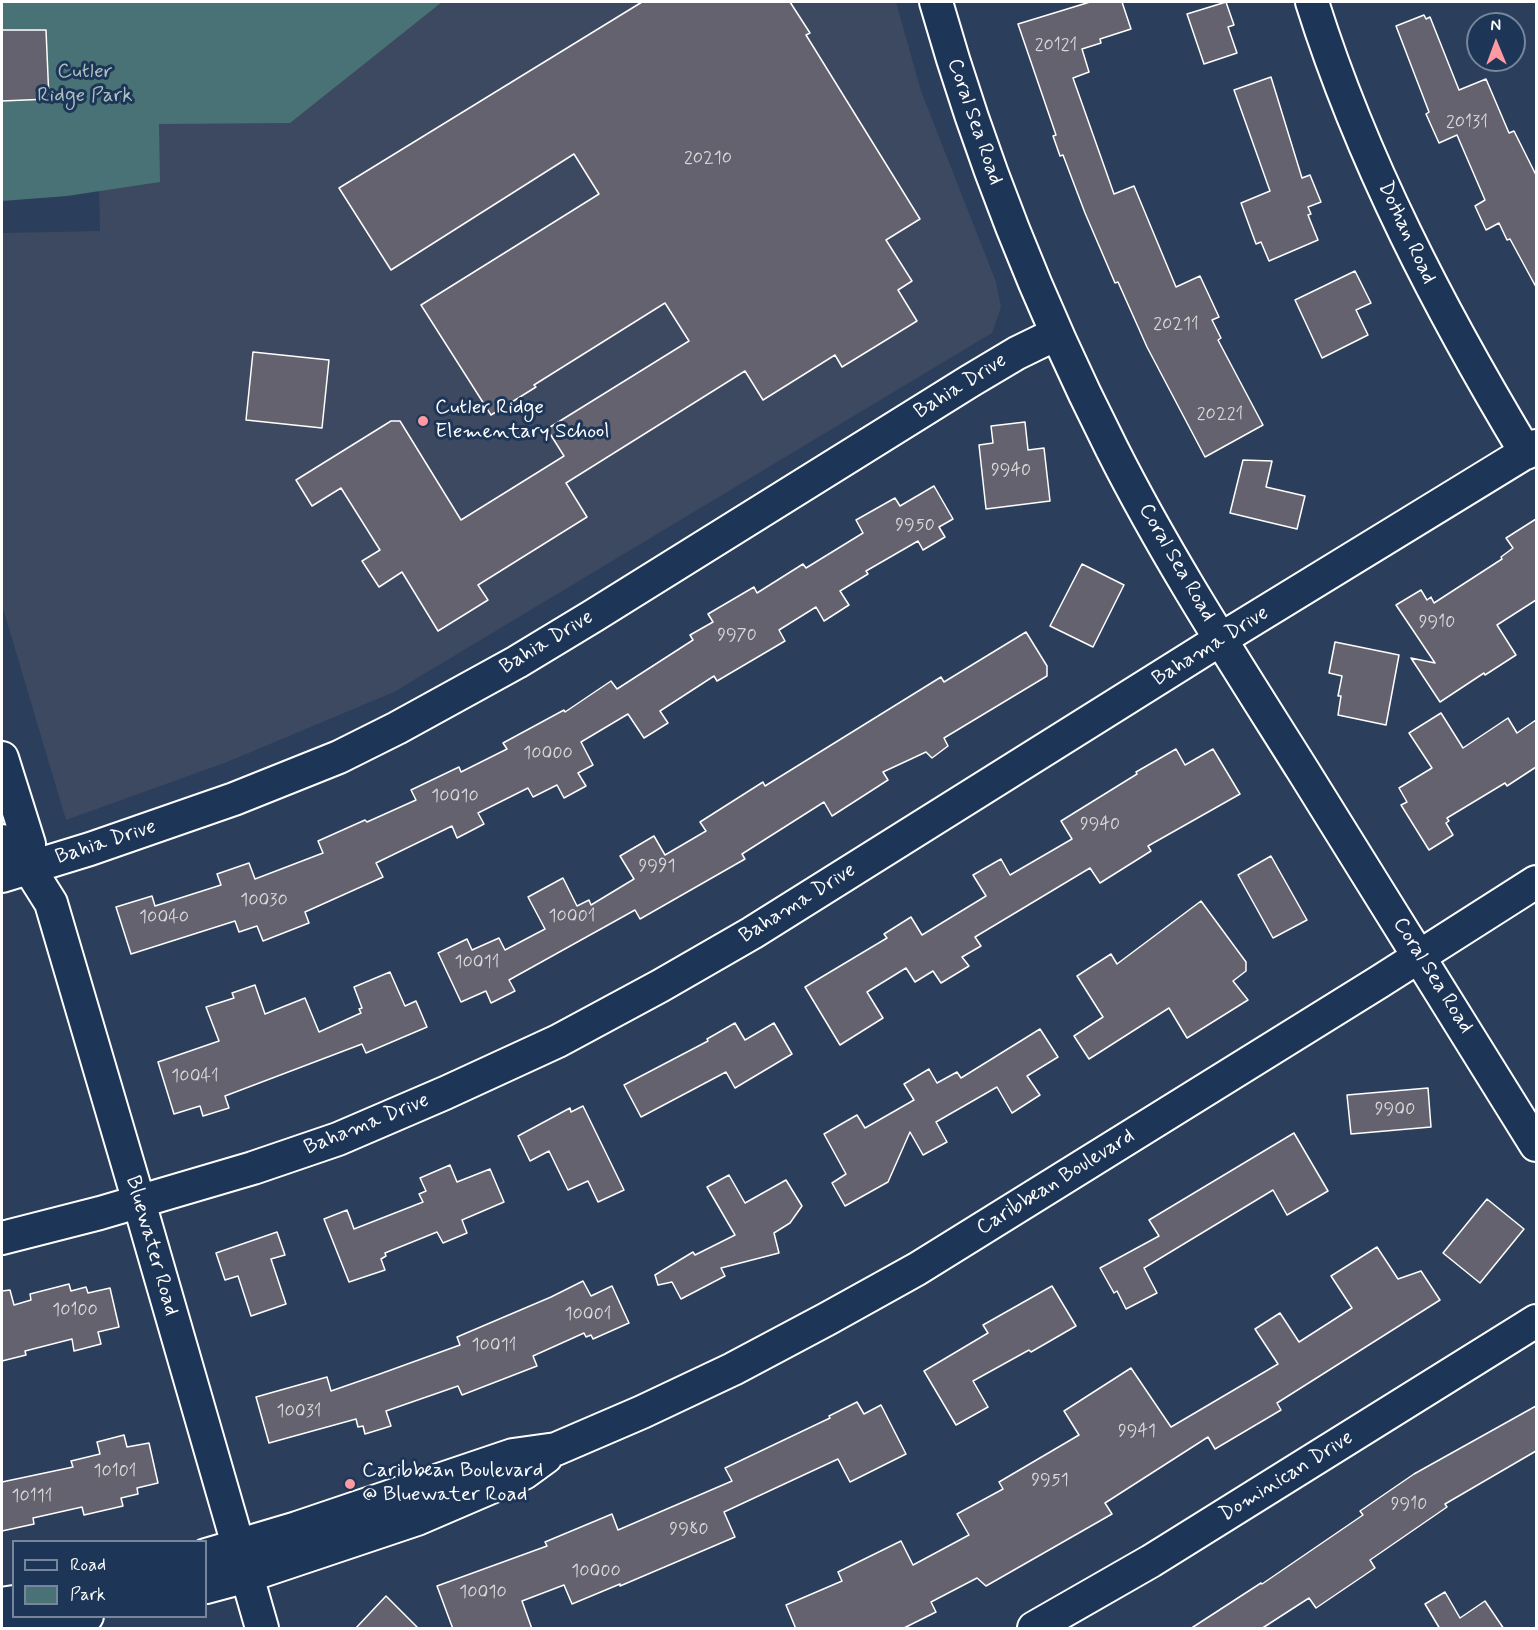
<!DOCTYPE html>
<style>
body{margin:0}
#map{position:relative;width:1538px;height:1630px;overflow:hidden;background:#2b3e5c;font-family:Mynerve,sans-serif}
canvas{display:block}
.frame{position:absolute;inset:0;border:3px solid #fff;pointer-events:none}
.legend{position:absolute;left:12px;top:1540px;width:195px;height:78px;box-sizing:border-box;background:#1d3557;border:2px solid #77869a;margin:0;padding:8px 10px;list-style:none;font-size:18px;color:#fff}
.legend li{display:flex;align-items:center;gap:12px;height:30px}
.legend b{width:30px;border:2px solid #77869a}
.north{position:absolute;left:1466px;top:12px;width:60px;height:60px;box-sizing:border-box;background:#1d3557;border:2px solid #77869a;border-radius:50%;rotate:359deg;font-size:16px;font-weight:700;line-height:24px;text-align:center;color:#fff}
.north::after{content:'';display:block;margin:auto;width:21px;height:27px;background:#ff9aa2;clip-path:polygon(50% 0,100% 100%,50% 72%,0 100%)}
</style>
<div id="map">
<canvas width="1538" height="1630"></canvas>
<div class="frame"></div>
<ul class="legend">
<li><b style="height:8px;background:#1d3557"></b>Road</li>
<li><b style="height:16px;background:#497276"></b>Park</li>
</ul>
<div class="north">N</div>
</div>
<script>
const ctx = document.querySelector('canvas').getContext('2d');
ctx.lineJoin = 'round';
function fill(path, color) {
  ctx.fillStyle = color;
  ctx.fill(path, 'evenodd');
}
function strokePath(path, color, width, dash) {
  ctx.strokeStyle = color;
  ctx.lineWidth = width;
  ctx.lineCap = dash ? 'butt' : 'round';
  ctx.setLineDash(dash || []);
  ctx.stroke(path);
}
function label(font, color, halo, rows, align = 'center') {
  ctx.font = font + ' Mynerve,sans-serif';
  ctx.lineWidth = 6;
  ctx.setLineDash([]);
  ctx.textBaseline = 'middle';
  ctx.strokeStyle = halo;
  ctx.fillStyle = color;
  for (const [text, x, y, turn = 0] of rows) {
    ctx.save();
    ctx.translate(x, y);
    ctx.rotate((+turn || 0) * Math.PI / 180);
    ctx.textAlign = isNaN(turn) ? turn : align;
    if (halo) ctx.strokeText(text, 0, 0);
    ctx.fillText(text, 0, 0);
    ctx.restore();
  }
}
fill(new Path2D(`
 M95,2H896L921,91L996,282L1001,307L992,333L394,692L227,762L66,820L2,605V233L100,231Z`), '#3c4961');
fill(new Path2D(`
 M2,2H442L290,123L159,124L160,182L67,196L2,201Z`), '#497276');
const building = new Path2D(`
 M642,2H790L810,33L806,35L920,219L886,240L912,281L898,290L917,321L842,367L835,355L763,400L745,371L566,483L587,517L478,585L488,600L438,631L402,572L379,587L362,561L380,550L341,488L312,506L296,480L391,421H400L461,520L564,456L547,429L689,341L665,303L534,385L536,387L491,415L421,305L599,194L574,154L391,270L339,188Z
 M1090,2H1122L1131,29L1100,39L1101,43L1082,49L1089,72L1073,78L1114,194L1134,186L1176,287L1200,276L1219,317L1212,320L1221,338L1218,340L1263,425L1205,457L1147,347L1118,282L1115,283L1085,213L1063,155L1060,156L1053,136L1056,135L1018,24Z
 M1226,2L1234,25L1228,27L1237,53L1204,64L1187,14Z
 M1424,15L1426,19L1430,17L1459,90L1486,79L1509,133L1514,131L1536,175V287L1510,239L1507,240L1499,223L1486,230L1475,206L1485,200L1457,135L1439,143L1426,114L1429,112L1396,26Z
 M2,30H46L49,99L2,101Z
 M1271,77L1302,178L1310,175L1321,202L1308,207L1311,214L1308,215L1318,240L1269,261L1261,242L1256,244L1241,203L1270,191L1234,90Z
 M1355,271L1371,303L1356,310L1368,335L1322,358L1295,300Z
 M253,352L329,360L322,428L246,420Z
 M1025,422L1028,450L1044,448L1050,501L986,509L979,445L993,443L991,426Z
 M1243,460L1272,461L1266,487L1305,496L1297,529L1230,513Z
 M934,486L953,519L939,527L945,537L923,550L918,541L866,571L868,574L840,591L849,605L824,621L816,607L779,630L785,641L717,681L714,676L660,711L668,723L644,738L628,714L581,742L593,765L578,773L586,786L564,798L557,785L533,797L528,788L478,813L484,824L457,838L452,826L376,863L383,877L305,912L309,923L263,941L257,926L239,932L235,921L131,954L116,907L152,896L155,906L221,885L217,874L249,863L255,879L323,853L318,841L365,820L367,822L416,800L411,790L459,767L461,772L507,749L503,743L564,710L565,712L611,681L617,689L693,640L690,635L713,622L708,614L754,587L757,593L803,564L806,568L863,533L856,520L895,498L900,506Z
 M1536,519V600L1497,625L1516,655L1485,675L1484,673L1440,702L1411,658L1435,663L1396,605L1421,590L1427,600L1431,597L1434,603L1502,559L1501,557L1513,548L1506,538Z
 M1082,564L1124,585L1093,647L1050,626Z
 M1026,632L1047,666V676L944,738L948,746L932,758L926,752L883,772L888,780L832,816L824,802L742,854L745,859L640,919L635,910L509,980L515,991L491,1003L486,991L461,1002L438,953L467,939L472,950L499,938L505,950L545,929L528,897L563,878L577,906L589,900L591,905L634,879L620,856L654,836L665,855L706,831L700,822L763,782L765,786L941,677L944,682Z
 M1335,642L1399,655L1386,725L1338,715L1341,696H1338L1342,676L1329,673Z
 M1441,713L1463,748L1508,718L1517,733L1536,720V767L1507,786L1505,783L1447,818L1449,821L1446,823L1453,835L1429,850L1401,805L1407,802L1399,788L1432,768L1409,733Z
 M1176,749L1185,765L1213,749L1240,794L1148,846L1151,851L1100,883L1090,868L975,937L981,946L962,957L969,966L941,983L933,971L915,982L906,968L867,992L883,1018L840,1045L805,987L887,938L884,934L911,917L922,935L986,896L973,875L1001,859L1010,875L1072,839L1061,821L1137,774L1136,772Z
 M1271,856L1307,920L1273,938L1238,875Z
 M1201,901L1246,962V971L1233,981L1248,1000L1187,1038L1169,1008L1089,1059L1074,1036L1103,1017L1077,976L1111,954L1117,964Z
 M390,972L405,1006L416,1001L427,1027L366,1053L362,1044L225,1096L229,1108L203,1116L200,1106L174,1114L158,1062L219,1041L206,1007L234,998L232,993L255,985L265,1014L305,998L319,1032L361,1013L359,1009L362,1008L354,987Z
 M735,1023L745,1040L774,1023L792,1054L735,1088L726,1072L641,1117L624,1085L708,1041L707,1039Z
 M1040,1029L1058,1057L1027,1076L1040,1095L1012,1113L997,1087L936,1122L947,1142L923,1155L910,1132L888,1182L845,1206L832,1183L846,1174L824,1134L857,1115L865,1128L914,1100L904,1084L929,1069L937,1083L957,1072L961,1078Z
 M1428,1088L1431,1127L1351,1134L1347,1095Z
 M583,1106L624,1190L598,1202L588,1181L568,1190L549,1151L530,1161L518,1136L570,1108L571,1112Z
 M1294,1133L1328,1191L1287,1215L1273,1190L1144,1268L1157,1293L1126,1309L1117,1291L1114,1293L1100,1268L1159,1236L1149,1220Z
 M450,1165L457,1182L490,1169L504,1202L462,1220L467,1233L443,1243L437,1232L385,1253L386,1256L381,1259L385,1270L349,1282L324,1219L347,1210L354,1229L423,1202L419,1194L426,1191L420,1178Z
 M729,1175L745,1203L786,1180L802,1206L790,1223L774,1233L779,1253L721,1268L725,1276L681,1299L672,1282L658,1285L655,1275L693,1252L695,1255L735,1235L707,1187Z
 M1487,1199L1524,1229L1480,1283L1443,1253Z
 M277,1232L285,1255L271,1259L286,1304L251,1316L238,1276L225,1280L216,1253Z
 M1377,1247L1398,1279L1421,1271L1440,1300L1277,1403L1281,1410L1215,1449L1208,1437L1105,1503L1112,1514L986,1586L977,1578L931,1602L936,1612L902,1629H796L786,1605L842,1581L838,1572L901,1541L913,1565L969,1535L957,1514L1003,1489L999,1482L1079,1435L1064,1411L1131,1368L1171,1427L1278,1364L1255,1329L1280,1313L1299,1342L1352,1308L1331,1276Z
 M583,1281L591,1296L612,1286L629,1323L593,1339L591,1335L586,1337L584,1333L533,1356L537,1366L462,1395L458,1386L386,1411L391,1426L365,1434L363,1426L358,1427L356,1419L269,1443L256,1397L327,1377L331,1391L377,1375L460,1345L457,1337L551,1297Z
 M69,1284L71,1291L86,1287L88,1293L110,1288L119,1327L98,1332L101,1344L74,1351L72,1339L25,1351L26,1355L2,1361V1291L10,1290L14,1305L31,1300L30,1294Z
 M1052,1286L1076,1326L1031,1352L1029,1350L973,1381L988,1407L956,1425L924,1371L988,1333L983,1325Z
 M857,1402L864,1414L881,1405L906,1454L850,1482L838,1459L724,1512L735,1537L620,1586V1584L572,1604L564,1585L522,1601L532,1629H453L437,1586L547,1546L545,1542L612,1514L618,1530L732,1481L725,1468L830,1418L829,1416Z
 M1536,1406V1451L1445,1504L1447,1507L1370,1560L1375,1568L1316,1608L1309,1598L1261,1629H1190L1261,1583L1262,1584L1363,1515L1360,1511L1414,1474Z
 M124,1435L127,1447L149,1443L158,1483L137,1488L138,1494L121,1498L123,1506L84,1515L82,1507L33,1518L34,1524L2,1531V1482L73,1467L71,1461L100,1454L97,1442Z
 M1445,1592L1460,1618L1485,1601L1504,1629H1440L1425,1604Z
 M386,1596L419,1629H355Z`);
fill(building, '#64626e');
strokePath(building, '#fff', 1.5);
const minor = new Path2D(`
 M936,2C980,157 1039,305 1112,449C1168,560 1236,664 1302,769C1380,894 1458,1019 1536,1145
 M1312,2C1362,161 1440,310 1526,453
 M2,758L29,844V868L7,856L2,841
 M29,868L51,903L139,1202L262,1628
 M2,876L90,849L234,799L339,757L397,728L517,662L593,616L970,381L1017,353L1056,334
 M2,1238L100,1213L253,1168L338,1139L445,1093L558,1041L660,986L752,933L1221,639L1536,446
 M206,1555L297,1528L513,1455L556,1449L642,1412L733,1369L827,1319L917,1269L1379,982L1536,882
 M206,1587L247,1576L417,1519L524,1473L546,1457
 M2,1604L14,1602
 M16,1628L87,1616
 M1034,1628L1151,1561L1536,1321`);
strokePath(minor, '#fff', 36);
strokePath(minor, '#1d3557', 32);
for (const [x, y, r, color] of [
 [423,421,6,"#ff9aa2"],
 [350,1484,6,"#ff9aa2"]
]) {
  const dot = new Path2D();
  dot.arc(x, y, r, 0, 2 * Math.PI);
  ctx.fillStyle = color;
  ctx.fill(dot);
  strokePath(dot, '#1d3557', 2);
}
label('18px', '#d8d8db', null, [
 ["20121",1056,46],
 ["20131",1467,123],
 ["20210",708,159],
 ["20211",1176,325],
 ["20221",1220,415],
 ["9940",1011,471],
 ["9950",915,526],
 ["9910",1437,623],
 ["9970",737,636],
 ["10000",548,754],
 ["10010",455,797],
 ["9940",1100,825],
 ["9991",657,867],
 ["10030",264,901],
 ["10001",572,917],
 ["10040",164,918],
 ["10011",477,963],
 ["10041",195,1077],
 ["9900",1395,1110],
 ["10100",75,1311],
 ["10001",588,1315],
 ["10011",494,1346],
 ["10031",299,1412],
 ["9941",1137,1432],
 ["10101",115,1472],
 ["9951",1050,1481],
 ["10111",32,1497],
 ["9910",1409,1505],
 ["9980",689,1530],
 ["10000",596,1572],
 ["10010",483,1593]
]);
label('21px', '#adc0c1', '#1d3557', [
 ["Cutler",85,73],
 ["Ridge Park",85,97]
]);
label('21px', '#fff', '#1d3557', [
 ["Coral Sea Road",974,122,71],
 ["Dothan Road",1406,233,65],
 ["Bahia Drive",961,387,-32],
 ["Coral Sea Road",1176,563,60],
 ["Bahia Drive",547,643,-31],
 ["Bahama Drive",1211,647,-32],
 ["Bahia Drive",106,843,-18],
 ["Bahama Drive",798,904,-32],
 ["Coral Sea Road",1432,976,58],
 ["Bahama Drive",367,1125,-22],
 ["Caribbean Boulevard",1056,1183,-32],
 ["Bluewater Road",151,1246,74],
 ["Dominican Drive",1287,1477,-32]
]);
label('21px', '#fff', '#1d3557', [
 ["Cutler Ridge",435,409],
 ["Elementary School",435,433],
 ["Caribbean Boulevard",362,1472],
 ["@ Bluewater Road",362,1496]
], 'left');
</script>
